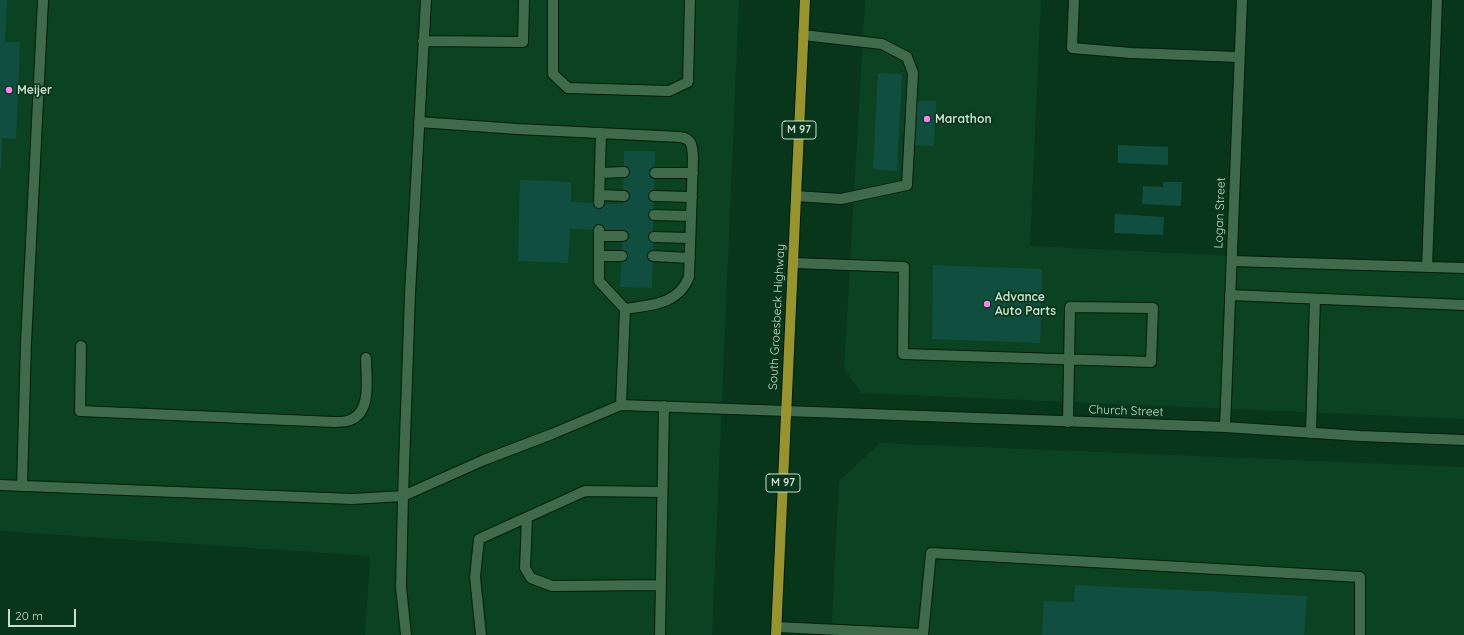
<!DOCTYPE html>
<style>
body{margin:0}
#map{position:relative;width:1464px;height:635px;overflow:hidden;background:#08361b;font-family:Quicksand,sans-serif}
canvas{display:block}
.scale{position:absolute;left:8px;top:609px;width:68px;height:18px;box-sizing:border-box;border:2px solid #c7decd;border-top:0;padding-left:5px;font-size:12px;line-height:14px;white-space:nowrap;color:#c7decd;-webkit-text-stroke:3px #08361b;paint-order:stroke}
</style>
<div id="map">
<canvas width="1464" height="635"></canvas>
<div class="scale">20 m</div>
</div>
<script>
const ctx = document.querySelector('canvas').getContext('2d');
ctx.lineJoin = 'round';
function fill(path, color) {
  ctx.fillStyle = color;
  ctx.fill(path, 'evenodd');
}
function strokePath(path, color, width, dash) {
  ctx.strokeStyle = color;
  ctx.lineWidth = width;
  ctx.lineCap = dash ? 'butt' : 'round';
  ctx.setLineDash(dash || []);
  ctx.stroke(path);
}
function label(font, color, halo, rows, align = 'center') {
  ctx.font = font + ' Quicksand,sans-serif';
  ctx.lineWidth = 3.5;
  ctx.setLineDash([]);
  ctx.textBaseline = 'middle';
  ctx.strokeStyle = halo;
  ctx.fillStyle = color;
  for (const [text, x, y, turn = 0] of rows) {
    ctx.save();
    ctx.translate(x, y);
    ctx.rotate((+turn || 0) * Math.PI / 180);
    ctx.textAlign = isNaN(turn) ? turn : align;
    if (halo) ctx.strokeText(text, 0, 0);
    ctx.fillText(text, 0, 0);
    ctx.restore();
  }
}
fill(new Path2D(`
 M0,0H739L712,635H365L370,556L0,531Z
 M865,0H1041L1030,246L1464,267V419L861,393L844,368Z
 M880,443L1464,467V635H831L839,481Z`), '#0b4222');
fill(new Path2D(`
 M0,0H7L5,42H20L16,139L2,138L1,168H0Z
 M878,73L902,74L897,171L873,169Z
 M916,101H936L934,146L914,145Z
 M1118,145L1168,147V165L1118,163Z
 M624,151H655L652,288L620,287L622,256V231L570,229L568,263L518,261L520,180L571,182V202L623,204Z
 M1163,182H1182L1181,206L1142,204L1143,186L1163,187Z
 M1115,214L1164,217L1163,235L1114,233Z
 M933,265L1042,269L1040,343L932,339Z
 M1075,585L1307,596L1304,635H1042L1044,601L1074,602Z`), '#104f40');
const lane = new Path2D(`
 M553,0V74L568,88L669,91L688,82L690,0
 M1074,0L1072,48L1131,53L1239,57
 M423,41L523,42L524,0
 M419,122L517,129L680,137C693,139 692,146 693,158L689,277C678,305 650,305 625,309L621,405
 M600,173L624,172
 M655,173H693
 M600,195L624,196
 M654,196L692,197
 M796,196L841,199L907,185L913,73L907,57L882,44L803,35
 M599,203L601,133
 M654,215L691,216
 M599,230V281L625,309
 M599,236H623
 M654,237L690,238
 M599,256H622
 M653,256L690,258
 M1232,261L1464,268
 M793,263L904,267L903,354L1151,362L1153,308L1070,307L1068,422
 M1427,267L1437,0
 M1230,295L1464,305
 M81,346L80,411L334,422C338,422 343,422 347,421C373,415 366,378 366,358
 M1311,433L1315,299
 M0,485L352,499L403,496L484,460L552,434L621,405L786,411
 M22,486L26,343L43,0
 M527,518L525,568L531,578L552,586L660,585
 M777,627L923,634
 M406,635L401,587L403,496L410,294L426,0
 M481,635L475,577L479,539L585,491L662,492
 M660,635L664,406
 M923,635L931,553L1360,577V635`);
const street = new Path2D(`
 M786,411L1225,427L1360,436L1464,440
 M1225,427L1242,0`);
const primary = new Path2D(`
 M776,635L805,0`);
strokePath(lane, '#001c08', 12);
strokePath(street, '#001c08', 12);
strokePath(primary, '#001c08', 12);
strokePath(lane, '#3f6b4c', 10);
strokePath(street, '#3f6b4c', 10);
strokePath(primary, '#97932f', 10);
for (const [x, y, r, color] of [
 [9,90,4,"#f987e9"],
 [927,119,4,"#f987e9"],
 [987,304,4,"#f987e9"]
]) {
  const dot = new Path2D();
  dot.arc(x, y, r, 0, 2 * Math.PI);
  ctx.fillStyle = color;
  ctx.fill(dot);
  strokePath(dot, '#08361b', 1.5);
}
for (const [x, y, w] of [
 [799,130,34],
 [783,483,34]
]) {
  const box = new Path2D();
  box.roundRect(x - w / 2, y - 9, w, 18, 3);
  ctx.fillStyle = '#08361b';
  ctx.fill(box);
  strokePath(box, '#c7decd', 1);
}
label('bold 11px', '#c7decd', null, [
 ["M 97",799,130],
 ["M 97",783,483]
]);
label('bold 12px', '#c7decd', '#08361b', [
 ["Meijer",17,90],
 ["Marathon",935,119],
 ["Advance",995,297],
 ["Auto Parts",995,311]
], 'left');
label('12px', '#c7decd', '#08361b', [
 ["Logan Street",1220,213,-88],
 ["South Groesbeck Highway",777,317,-87],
 ["Church Street",1126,411,2]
]);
</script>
